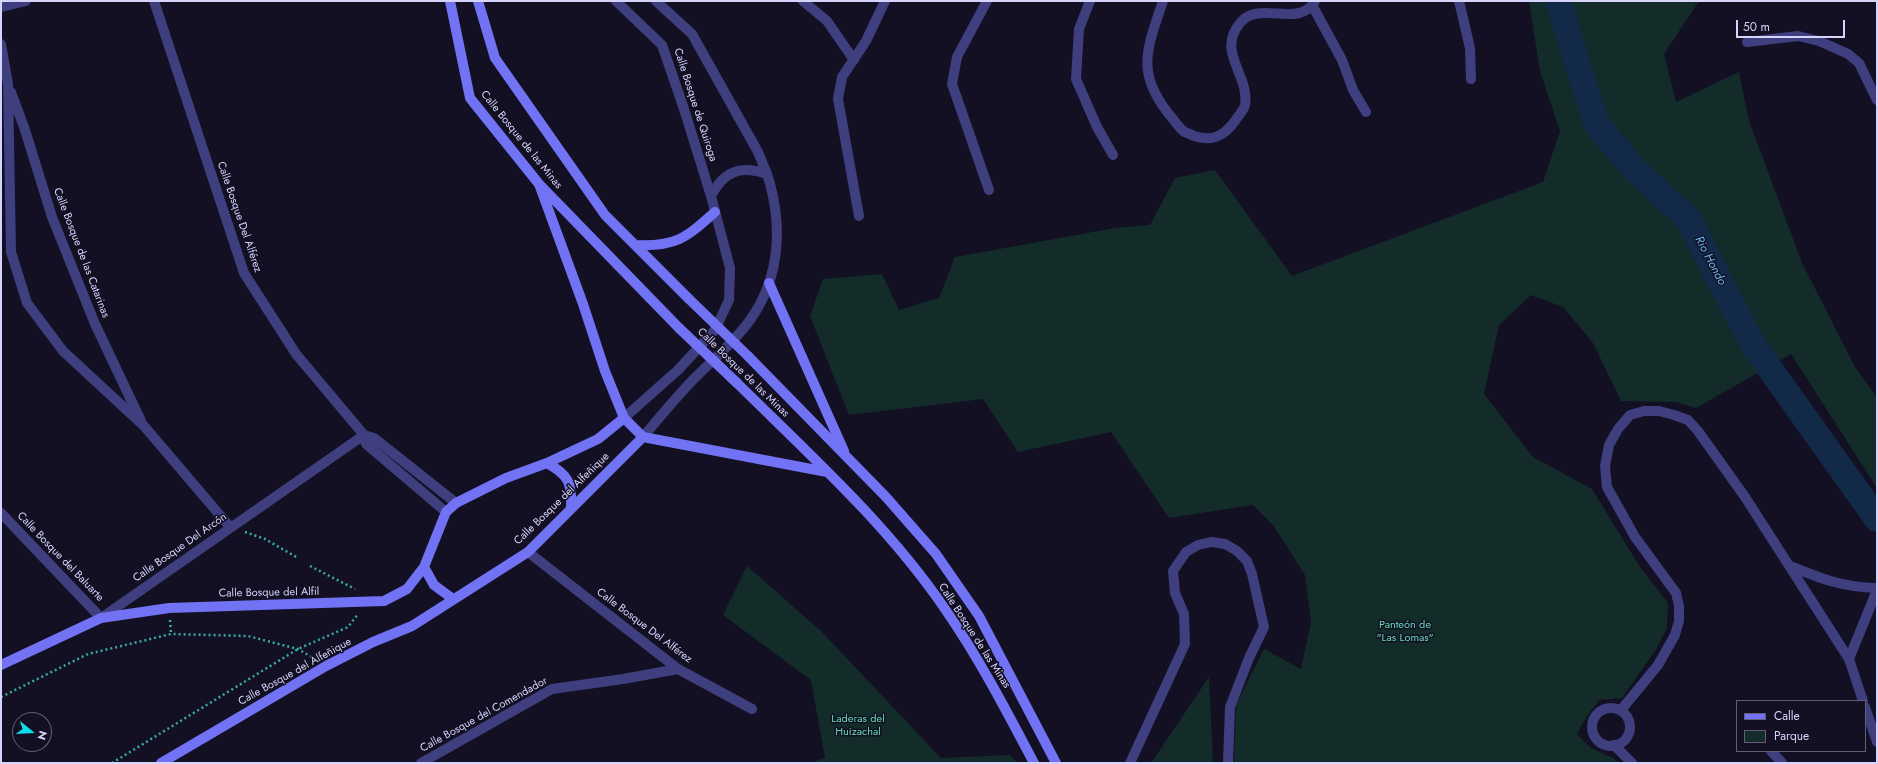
<!DOCTYPE html>
<meta charset="utf-8">
<style>
body{margin:0}
#map{position:relative;width:1878px;height:764px;overflow:hidden;background:#121022;font-family:Jost,sans-serif}
canvas{display:block}
.frame{position:absolute;inset:0;border:2px solid #d7d4fc;pointer-events:none}
.legend{position:absolute;left:1736px;top:700px;width:130px;height:52px;box-sizing:border-box;background:#121022;border:1px solid #615e79;margin:0;padding:5px 7px;list-style:none;font-size:12px;color:#d7d4fc}
.legend li{display:flex;align-items:center;gap:8px;height:20px}
.legend b{width:20px;border:1px solid #615e79}
.north{position:absolute;left:12px;top:712px;width:40px;height:40px;box-sizing:border-box;background:#121022;border:1px solid #615e79;border-radius:50%;rotate:108deg;font-size:11px;font-weight:700;line-height:16px;text-align:center;color:#d7d4fc}
.north::after{content:'';display:block;margin:auto;width:14px;height:18px;background:#11daeb;clip-path:polygon(50% 0,100% 100%,50% 72%,0 100%)}
.scale{position:absolute;left:1736px;top:20px;width:109px;height:18px;box-sizing:border-box;border:2px solid #d7d4fc;border-top:0;padding-left:5px;font-size:12px;line-height:14px;white-space:nowrap;color:#d7d4fc;-webkit-text-stroke:3px #121022;paint-order:stroke}
</style>
<div id="map">
<canvas width="1878" height="764"></canvas>
<div class="frame"></div>
<ul class="legend">
<li><b style="height:5px;background:#7272f5"></b>Calle</li>
<li><b style="height:11px;background:#132c2a"></b>Parque</li>
</ul>
<div class="north">N</div>
<div class="scale">50 m</div>
</div>
<script>
const ctx = document.querySelector('canvas').getContext('2d');
ctx.lineJoin = 'round';
function fill(path, color) {
  ctx.fillStyle = color;
  ctx.fill(path, 'evenodd');
}
function strokePath(path, color, width, dash) {
  ctx.strokeStyle = color;
  ctx.lineWidth = width;
  ctx.lineCap = dash ? 'butt' : 'round';
  ctx.setLineDash(dash || []);
  ctx.stroke(path);
}
function label(font, color, halo, rows, align = 'center') {
  ctx.font = font + ' Jost,sans-serif';
  ctx.lineWidth = 3;
  ctx.setLineDash([]);
  ctx.textBaseline = 'middle';
  ctx.strokeStyle = halo;
  ctx.fillStyle = color;
  for (const [text, x, y, turn = 0] of rows) {
    ctx.save();
    ctx.translate(x, y);
    ctx.rotate((+turn || 0) * Math.PI / 180);
    ctx.textAlign = isNaN(turn) ? turn : align;
    if (halo) ctx.strokeText(text, 0, 0);
    ctx.fillText(text, 0, 0);
    ctx.restore();
  }
}
fill(new Path2D(`
 M1529,1H1699L1664,54L1676,102L1739,72L1749,121L1802,263L1855,367L1877,398V488L1791,354L1696,408L1676,402L1621,401L1593,343L1563,307L1531,295L1499,325L1484,394L1533,457L1592,489L1640,567L1668,603L1667,628L1655,651L1622,698L1599,700L1587,716L1577,734L1591,748L1613,758L1619,763H1234L1236,705L1264,649L1301,669L1311,622L1305,575L1273,525L1253,505L1169,518L1111,432L1018,452L983,399L849,415L810,316L823,279L882,274L899,310L939,298L955,257L1115,228L1150,225L1175,178L1215,170L1292,276L1543,182L1560,131L1540,71Z
 M747,566L822,632L941,758L1010,755L1018,763H810L825,758L811,680L723,615Z
 M1209,677L1213,763H1151Z`), '#132c2a');
strokePath(new Path2D(`
 M1558,1L1596,123L1634,169L1688,219L1753,345L1877,519`), '#132948', 26);
strokePath(new Path2D(`
 M245,532L265,539L298,558
 M310,566L355,589
 M170,620L171,634
 M1,697L88,654L171,634L248,636L298,649L315,659
 M112,763L298,649L348,627L358,614`), '#38aca2', 2.5, [2, 3]);
strokePath(new Path2D(`
 M154,1L244,273L296,354L364,435L366,444L446,512
 M616,1L662,45L684,109L711,196
 M656,1L692,34L758,152L767,174
 M803,1L827,21L854,60
 M987,1L957,57L952,84L989,190
 M1090,1L1079,29L1076,79L1097,127L1113,155
 M1163,1C1146,51 1135,75 1173,119C1176,123 1179,127 1183,131C1186,133 1191,134 1194,136C1212,142 1224,136 1235,121C1238,116 1244,110 1245,105C1250,75 1215,51 1241,22C1260,0 1299,29 1315,1
 M1459,1L1470,48L1471,79
 M1312,5L1342,60L1353,90L1366,112
 M1,7L26,1
 M1747,42L1798,36L1819,41L1848,54L1859,63L1877,100
 M1,44L8,84L11,252L27,303L63,351L144,426L230,527
 M11,92L25,130L52,217L95,324L141,421
 M859,216L838,99L842,77L866,41L885,1
 M364,435L374,438L456,503
 M1,513L101,618L364,435
 M528,552L678,669L752,709
 M1790,566C1822,579 1842,587 1877,588
 M1849,659L1877,590
 M1865,707L1877,742
 M1592 727a19 19 0 1 1 38 0a19 19 0 1 1-38 0Z
 M1621,710L1658,665L1675,635L1679,621V606L1676,593L1635,537L1607,487L1605,466L1609,445L1618,429L1630,415L1644,411H1659L1674,415L1688,420L1698,431L1745,497L1849,659L1863,701
 M1614,745L1632,763
 M1771,751L1782,763
 M421,763L552,689L623,679L678,669
 M1130,763L1185,644L1184,614L1175,593L1173,571L1186,552L1198,545L1211,542L1225,544L1237,551L1247,561L1252,574L1264,627L1249,658L1230,707L1228,763`), '#3f3e7e', 10);
strokePath(new Path2D(`
 M624,418L678,370L715,330L729,300L730,268L711,196C724,171 740,165 767,174C783,223 781,277 750,320C733,344 709,363 689,384C673,401 658,419 643,437`), '#3f3e7e', 10);
strokePath(new Path2D(`
 M450,1L470,98L539,184L679,328
 M478,1L495,58L605,215L689,299
 M539,184L583,304L605,371L624,418L643,437L827,472
 M635,245C676,247 686,238 715,212
 M769,283L844,451
 M748,356L886,497L936,554L979,616L1056,763
 M737,383C810,455 887,524 945,609C979,658 1006,710 1034,763
 M547,463C569,475 572,483 571,508
 M424,567L434,585L453,599
 M1,665L101,618L169,608L384,601L407,589L424,567L446,512L456,503L506,478L547,463L598,439L624,418
 M161,763L326,666L373,642L412,626L528,552L643,437`), '#7272f5', 10);
strokePath(new Path2D(`
 M689,299L748,356
 M679,328L737,383`), '#7272f5', 10);
label('11px', '#d7d4fc', '#121022', [
 ["Calle Bosque de Quiroga",695,105,72],
 ["Calle Bosque de las Minas",521,140,51],
 ["Calle Bosque Del Alférez",239,217,71],
 ["Calle Bosque de las Catarinas",81,253,69],
 ["Calle Bosque de las Minas",743,373,44],
 ["Calle Bosque del Alfeñique",562,499,-44],
 ["Calle Bosque Del Arcón",180,548,-35],
 ["Calle Bosque del Baluarte",60,557,46],
 ["Calle Bosque del Alfil",269,593,-1],
 ["Calle Bosque Del Alférez",644,626,37],
 ["Calle Bosque de las Minas",974,636,57],
 ["Calle Bosque del Alfeñique",295,672,-29],
 ["Calle Bosque del Comendador",484,715,-29]
]);
label('11px', '#65d7b7', '#121022', [
 ["Panteón de",1405,625],
 ["\"Las Lomas\"",1405,638],
 ["Laderas del",858,719],
 ["Huizachal",858,732]
]);
label('italic 12px', '#6ab7f4', '#121022', [
 ["Rio Hondo",1710,261,62]
]);
</script>
